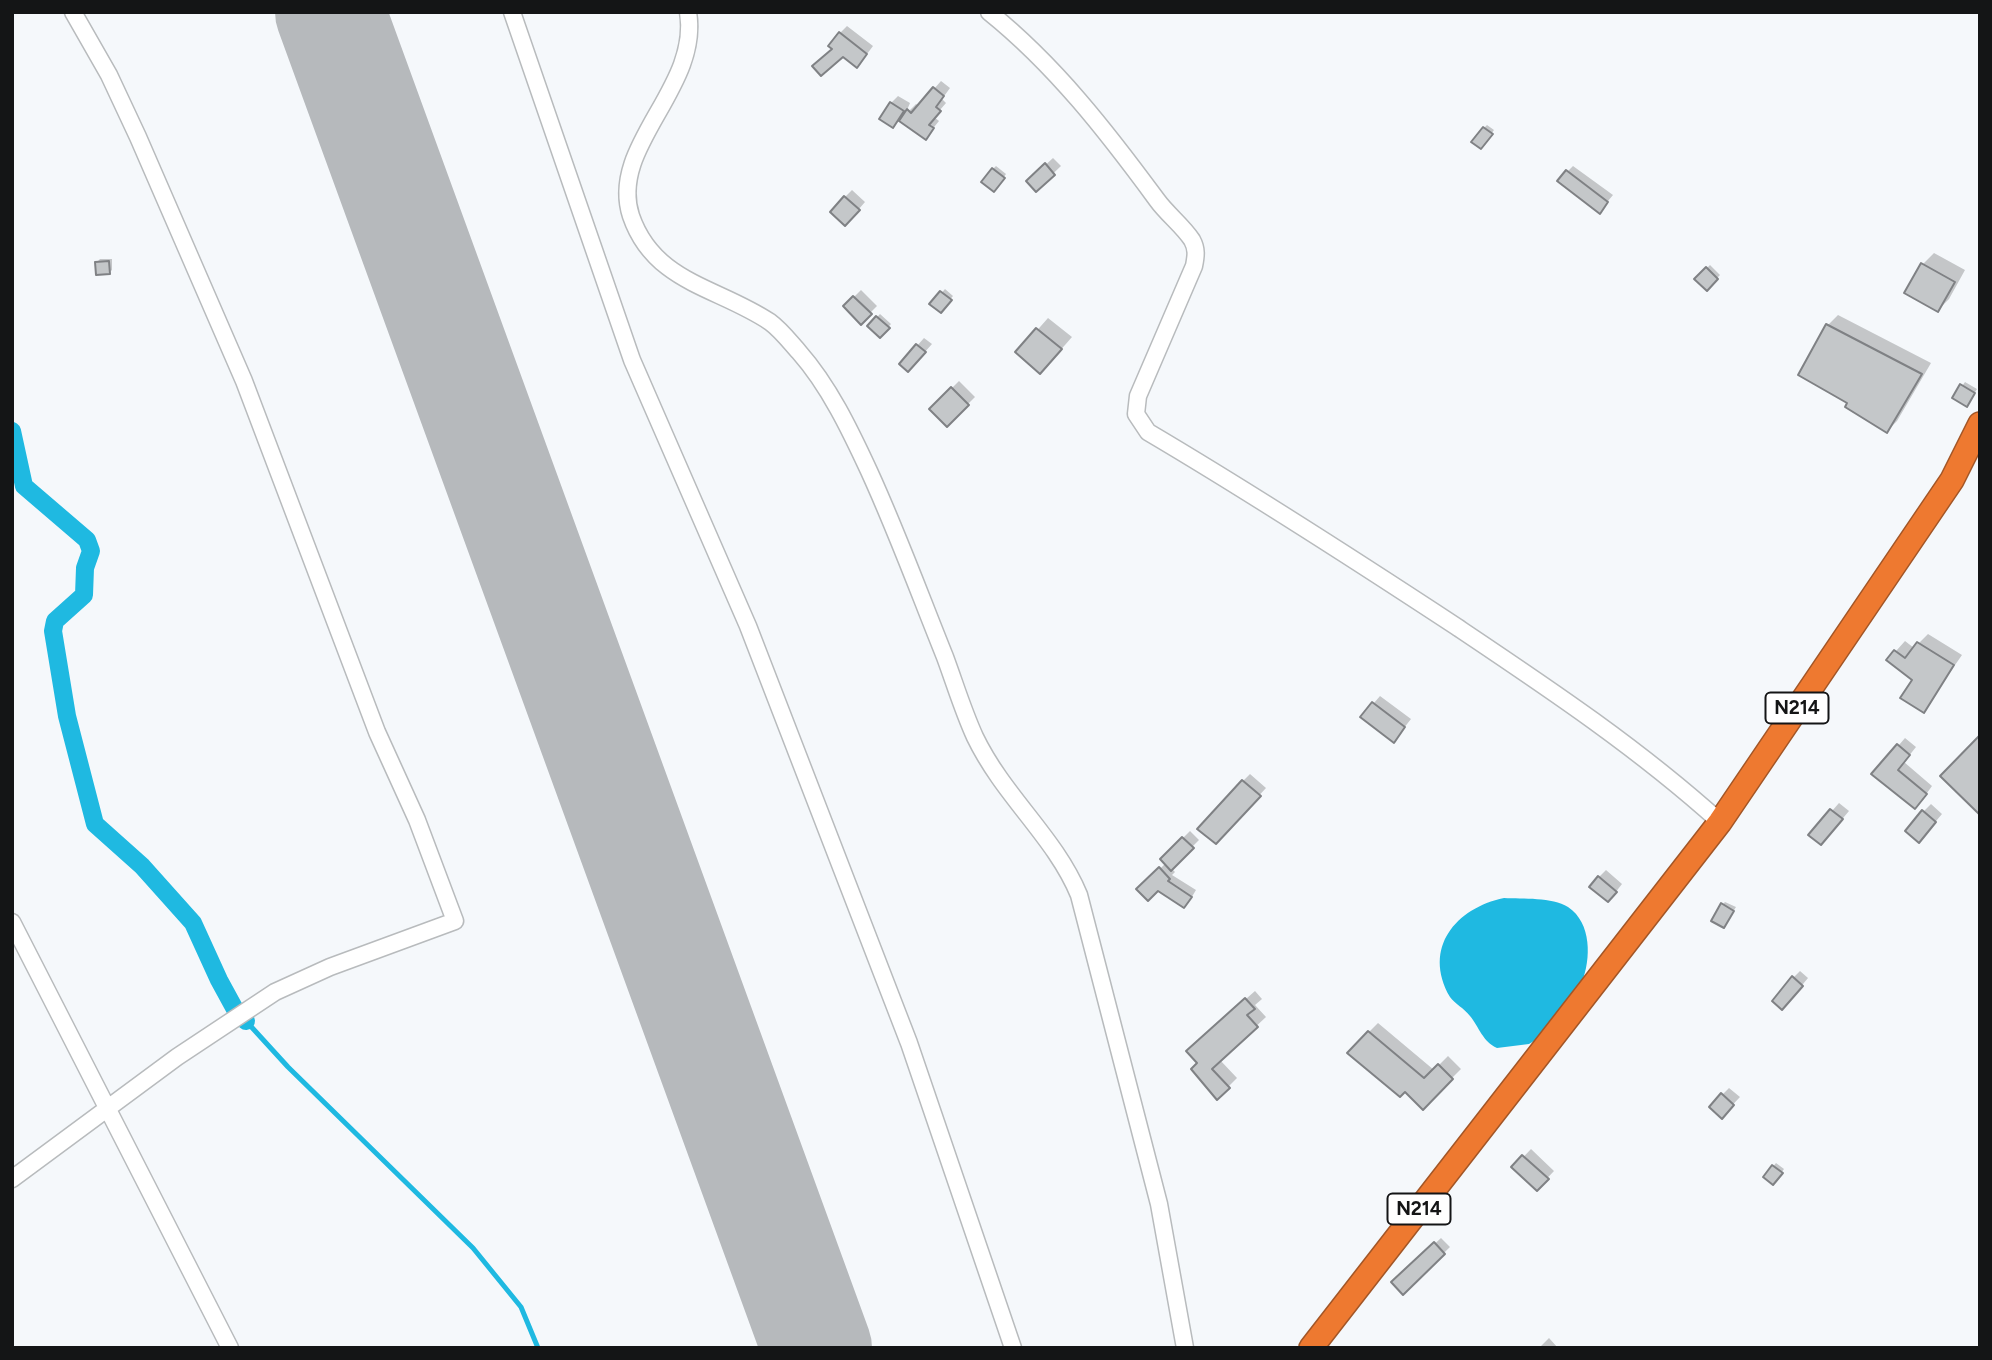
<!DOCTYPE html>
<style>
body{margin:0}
#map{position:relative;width:1992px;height:1360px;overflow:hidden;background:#f5f8fb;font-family:Figtree,sans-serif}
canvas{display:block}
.frame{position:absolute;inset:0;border:14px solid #141516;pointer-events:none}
</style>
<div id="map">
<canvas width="1992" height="1360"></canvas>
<div class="frame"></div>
</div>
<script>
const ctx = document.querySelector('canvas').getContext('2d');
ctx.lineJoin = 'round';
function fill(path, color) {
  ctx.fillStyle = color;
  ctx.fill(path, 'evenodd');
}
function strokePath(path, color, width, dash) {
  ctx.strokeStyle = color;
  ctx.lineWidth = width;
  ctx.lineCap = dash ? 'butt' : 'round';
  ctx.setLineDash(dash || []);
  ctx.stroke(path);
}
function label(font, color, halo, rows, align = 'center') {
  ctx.font = font + ' Figtree,sans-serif';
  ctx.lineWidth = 7;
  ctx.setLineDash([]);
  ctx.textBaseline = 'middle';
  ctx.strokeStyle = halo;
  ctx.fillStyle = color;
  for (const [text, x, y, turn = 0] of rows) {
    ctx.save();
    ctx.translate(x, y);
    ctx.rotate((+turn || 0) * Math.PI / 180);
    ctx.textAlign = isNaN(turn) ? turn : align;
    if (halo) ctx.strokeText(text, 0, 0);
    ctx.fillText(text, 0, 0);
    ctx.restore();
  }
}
fill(new Path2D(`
 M1504,898C1523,899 1552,897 1568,907C1592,923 1591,959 1582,982C1574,1002 1552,1021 1539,1038L1529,1044L1497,1048C1483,1042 1479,1027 1470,1016C1464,1008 1455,1004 1450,997C1422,948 1456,908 1504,898Z`), '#1fb9e1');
fill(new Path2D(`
 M847,26L873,46L864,58L842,55L834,49L840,33Z
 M941,81L950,88L942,99L946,103L934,117L939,121L926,137L900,119L893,126L891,103L898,96L910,103L905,115L916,104L919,106Z
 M1487,125L1494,130L1484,144V128Z
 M1053,158L1061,166L1036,190L1028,181Z
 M996,166L1006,174L997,187L993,169Z
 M1573,166L1613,195L1599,212L1567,172Z
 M852,190L865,202L852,217L845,197Z
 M1934,253L1965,270L1949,299L1938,310L1907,292L1923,264Z
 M100,259H112V270L109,273L97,262Z
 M1710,265L1720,275L1707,288L1697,278Z
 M945,289L953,296L940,311L932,304Z
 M861,290L877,306L861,322L845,306Z
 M880,314L891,324L880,336L869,326Z
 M1838,315L1931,363L1897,421L1887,431L1850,402L1828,325Z
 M1048,318L1072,337L1051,361L1018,352Z
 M924,338L932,344L915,363L901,364Z
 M959,381L975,397L947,425L931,409Z
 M1965,382L1977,389L1969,402L1954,397Z
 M1928,634L1962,655L1923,711L1914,680L1888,660L1905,641L1914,648Z
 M1380,696L1411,719L1400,733L1362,717Z
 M1905,738L1916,747L1904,762L1932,786L1922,800L1874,774Z
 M1250,774L1266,788L1216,842L1243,781Z
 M1839,803L1849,811L1828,836L1811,835Z
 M1931,804L1942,814L1926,833L1924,811Z
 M1190,831L1199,840L1171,868L1175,872L1172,875L1196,890L1190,900L1158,889H1139L1166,863L1162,859Z
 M1606,870L1622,884L1615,893L1599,877Z
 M1725,902L1736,907L1726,923L1722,905Z
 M1800,971L1808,978L1789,1001L1793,978Z
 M1255,991L1262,999L1255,1005L1266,1017L1220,1060L1237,1078L1218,1097L1199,1063L1197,1042Z
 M1378,1023L1434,1070L1448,1056L1461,1069L1423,1107L1405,1090L1349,1052Z
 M1729,1088L1740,1097L1722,1116V1095Z
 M1531,1149L1554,1171L1537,1189L1514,1167Z
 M1776,1163L1784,1169L1776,1180L1765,1177Z
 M1441,1238L1450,1247L1403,1293L1394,1282Z
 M1549,1338L1558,1348H1539Z`), '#0003');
strokePath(new Path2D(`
 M246,1021L288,1067L473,1248L521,1307L538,1348`), '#1fb9e1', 5);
strokePath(new Path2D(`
 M12,431L24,486L87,540L91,551L85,568L84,595L55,621L53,631L67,716L95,824L142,866L193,923L219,980L237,1013L246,1021`), '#1fb9e1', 18);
strokePath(new Path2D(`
 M330,12L817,1348`), '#b6b9bc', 110);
const building = new Path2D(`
 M839,32L867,54L857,68L843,57L821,76L812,66L832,49L828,46Z
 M933,87L944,96L936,107L941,111L929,125L934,128L926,140L899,121L907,109L911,113Z
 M890,102L904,111L893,128L879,119Z
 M1483,127L1493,134L1481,149L1471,142Z
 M1045,163L1055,175L1036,192L1026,181Z
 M992,168L1005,178L994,192L981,182Z
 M1566,170L1608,202L1600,214L1557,181Z
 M844,196L860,210L845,226L830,212Z
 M109,261L110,274L96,275L95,262Z
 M1921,263L1955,282L1938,312L1904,293Z
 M1706,267L1718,279L1707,291L1694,279Z
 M940,291L952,300L941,313L929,304Z
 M853,296L872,314L861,325L843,306Z
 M876,316L890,328L880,338L867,326Z
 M1826,324L1922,374L1887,433L1845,407L1847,403L1798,375Z
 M1036,328L1062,349L1040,374L1015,352Z
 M916,344L926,352L908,372L899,364Z
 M1960,384L1975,393L1967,407L1952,398Z
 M951,387L969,405L947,427L929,409Z
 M1917,642L1954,665L1924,713L1900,698L1912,680L1886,660L1894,650L1905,658Z
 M1372,702L1405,727L1394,743L1360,717Z
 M1980,735V815L1940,776Z
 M1897,744L1910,755L1898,770L1927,794L1915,809L1871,774Z
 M1242,780L1261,796L1216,844L1197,829Z
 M1830,809L1843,819L1821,845L1808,835Z
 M1922,810L1936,822L1919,843L1905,831Z
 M1182,837L1194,848L1171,871L1160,859Z
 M1159,867L1170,879L1168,881L1192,897L1184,908L1158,891L1148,901L1136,889Z
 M1598,876L1617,892L1608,902L1589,887Z
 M1721,903L1734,911L1724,928L1711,921Z
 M1792,976L1803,986L1782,1010L1772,1001Z
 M1245,998L1255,1009L1247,1015L1258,1027L1212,1069L1230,1088L1217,1100L1191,1069L1197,1063L1186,1051Z
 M1368,1031L1424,1078L1438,1064L1453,1079L1423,1110L1405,1092L1400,1097L1347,1053Z
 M1721,1093L1734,1105L1722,1119L1709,1107Z
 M1522,1155L1549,1179L1537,1191L1511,1167Z
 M1772,1165L1783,1173L1773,1185L1763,1177Z
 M1434,1242L1445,1254L1403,1295L1391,1282Z`);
fill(building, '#c4c7c9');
strokePath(building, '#7f8184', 2);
const minor = new Path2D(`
 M512,12L632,360L748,626L909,1043L1013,1348
 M688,12C701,88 608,146 631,216C654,283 718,287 770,322C781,330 790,342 799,352C829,386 850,430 869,471C897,532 920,595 945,657C955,684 963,711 975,737C1004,797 1055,837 1079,895L1159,1204L1185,1348
 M989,12C1055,65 1107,132 1157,200C1167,214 1183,226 1192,240C1197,249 1196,256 1194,266L1138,396L1136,414L1148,432C1253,494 1355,560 1457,627C1548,688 1638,748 1720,822
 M12,922L230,1348
 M12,1179L177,1057L275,992L330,967L455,921L417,820L377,732L244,381L138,137L109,75L73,12`);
const highway = new Path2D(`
 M1311,1348L1720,822L1952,480L1980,424`);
strokePath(minor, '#b8bbbd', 19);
strokePath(highway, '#a25627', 26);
strokePath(minor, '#fff', 16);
strokePath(highway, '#ee7930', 23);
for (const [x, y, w] of [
 [1797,708,63],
 [1419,1209,63]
]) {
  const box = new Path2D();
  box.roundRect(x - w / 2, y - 15.5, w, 31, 5);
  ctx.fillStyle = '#fff';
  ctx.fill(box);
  strokePath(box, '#141516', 2);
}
label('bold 19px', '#141516', null, [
 ["N214",1797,708],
 ["N214",1419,1209]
]);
</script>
